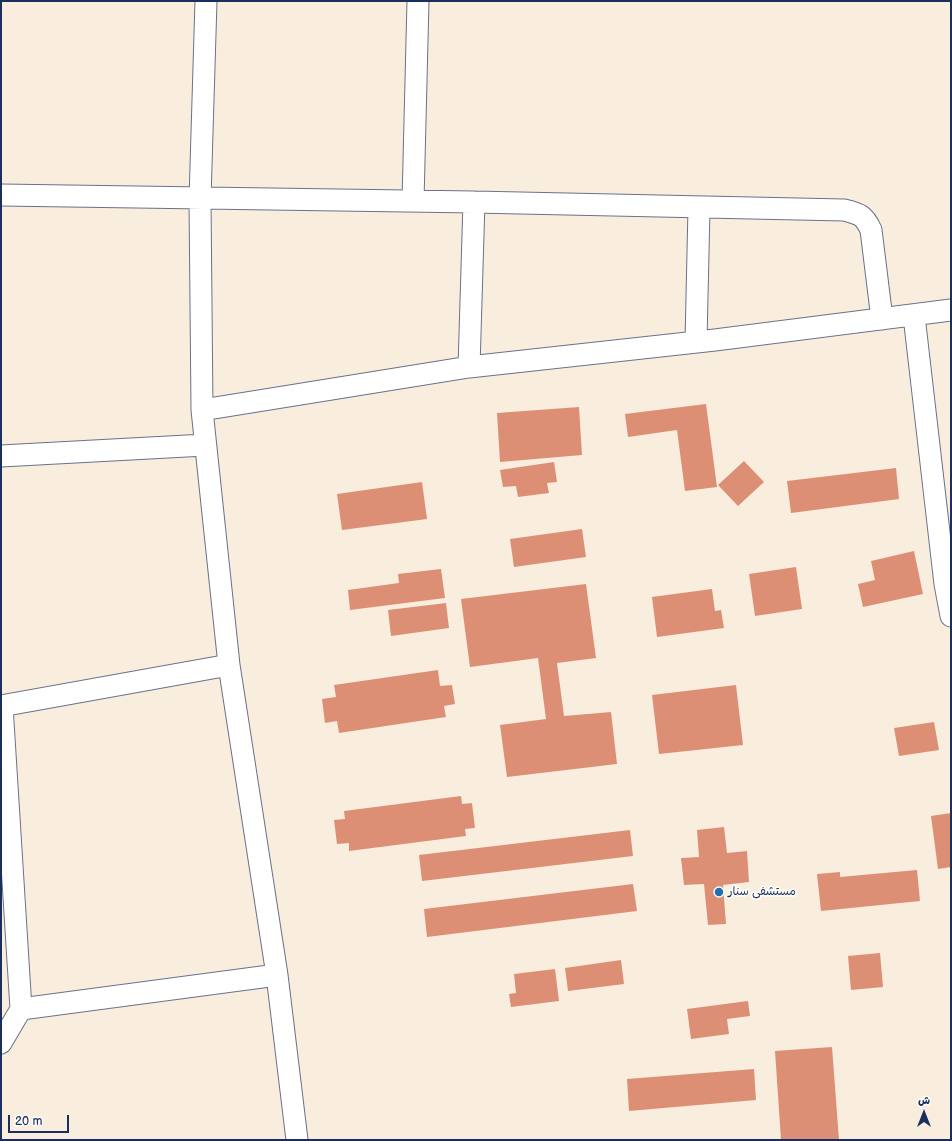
<!DOCTYPE html>
<meta charset="utf-8">
<style>
body{margin:0}
#map{position:relative;width:952px;height:1141px;overflow:hidden;background:#f9eddd;font-family:"Balsamiq Sans","Playpen Sans Arabic",sans-serif}
canvas{display:block}
.frame{position:absolute;inset:0;border:2px solid #1b2f5e;pointer-events:none}
.north{position:absolute;left:904px;top:1093px;width:40px;height:40px;-webkit-text-stroke:3px #fdfcf7;paint-order:stroke;rotate:0deg;font-size:11px;font-weight:700;line-height:16px;text-align:center;color:#1b2f5e}
.north::after{content:'';display:block;margin:auto;width:14px;height:18px;background:#1b2f5e;clip-path:polygon(50% 0,100% 100%,50% 72%,0 100%)}
.scale{position:absolute;left:8px;top:1115px;width:61px;height:18px;box-sizing:border-box;border:2px solid #1b2f5e;border-top:0;padding-left:5px;font-size:12px;line-height:14px;white-space:nowrap;color:#1b2f5e;-webkit-text-stroke:3px #fdfcf7;paint-order:stroke}
</style>
<div id="map">
<canvas width="952" height="1141"></canvas>
<div class="frame"></div>
<div class="north">ش</div>
<div class="scale">20 m</div>
</div>
<script>
const ctx = document.querySelector('canvas').getContext('2d');
ctx.lineJoin = 'round';
function fill(path, color) {
  ctx.fillStyle = color;
  ctx.fill(path, 'evenodd');
}
function strokePath(path, color, width, dash) {
  ctx.strokeStyle = color;
  ctx.lineWidth = width;
  ctx.lineCap = dash ? 'butt' : 'round';
  ctx.setLineDash(dash || []);
  ctx.stroke(path);
}
function label(font, color, halo, rows, align = 'center') {
  ctx.font = font + ' "Balsamiq Sans","Playpen Sans Arabic",sans-serif';
  ctx.lineWidth = 3.5;
  ctx.setLineDash([]);
  ctx.textBaseline = 'middle';
  ctx.strokeStyle = halo;
  ctx.fillStyle = color;
  for (const [text, x, y, turn = 0] of rows) {
    ctx.save();
    ctx.translate(x, y);
    ctx.rotate((+turn || 0) * Math.PI / 180);
    ctx.textAlign = isNaN(turn) ? turn : align;
    if (halo) ctx.strokeText(text, 0, 0);
    ctx.fillText(text, 0, 0);
    ctx.restore();
  }
}
fill(new Path2D(`
 M706,404L717,487L685,491L677,430L628,437L625,414Z
 M579,407L582,455L500,462L497,413Z
 M744,461L764,482L738,506L718,485Z
 M554,462L557,482L547,483L549,493L518,497L516,486L503,487L500,470Z
 M896,468L899,499L791,513L787,481Z
 M422,482L427,519L342,530L337,494Z
 M582,529L586,557L514,567L510,539Z
 M914,551L923,594L863,607L858,584L875,580L871,561Z
 M796,567L802,609L755,616L749,574Z
 M441,569L445,598L350,610L348,590L399,583L398,574Z
 M586,584L596,658L557,663L564,716L611,712L617,764L507,777L500,725L546,719L538,658L470,667L461,599Z
 M712,589L715,611L721,610L724,628L657,637L652,597Z
 M446,603L449,628L391,636L388,610Z
 M438,670L440,686L452,685L455,704L444,706L446,717L339,733L337,721L325,723L322,699L336,697L334,685Z
 M736,685L743,745L659,754L652,695Z
 M934,722L939,750L899,756L894,728Z
 M461,796L462,804L472,803L475,828L465,829L466,836L349,851V843L337,844L334,820L345,819L344,811Z
 M951,813V867L938,869L931,816Z
 M724,827L727,853L747,851L749,882L723,885L726,924L708,925L704,884L684,885L681,858L699,857L697,830Z
 M630,830L633,856L422,881L419,855Z
 M917,870L920,901L821,911L817,874L840,872V877Z
 M633,884L637,911L427,937L424,909Z
 M880,953L883,987L851,990L848,956Z
 M621,960L624,984L568,991L565,968Z
 M555,969L559,1001L511,1007L509,994L516,993L514,974Z
 M748,1001L750,1016L727,1019L729,1034L691,1039L687,1009Z
 M832,1047L839,1140H781L775,1051Z
 M754,1069L756,1100L629,1111L627,1079Z`), '#dd8f76');
const minor = new Path2D(`
 M206,1L200,199L202,410L229,665L277,975L297,1140
 M1,195L474,202L844,210C860,214 864,215 871,230L882,319
 M413,201L418,1
 M914,316L945,584L951,616
 M696,342L699,208
 M469,367L474,202
 M202,410L469,367L715,340L951,310
 M1,456L205,445
 M1,706L229,665
 M21,1009L277,975
 M1,1043L21,1009L2,706`);
strokePath(minor, '#69728a', 23);
strokePath(minor, '#fff', 21);
for (const [x, y, r, color] of [
 [719,892,5,"#1f6fb2"]
]) {
  const dot = new Path2D();
  dot.arc(x, y, r, 0, 2 * Math.PI);
  ctx.fillStyle = color;
  ctx.fill(dot);
  strokePath(dot, '#fdfcf7', 1.5);
}
label('12px', '#1b2f5e', '#fdfcf7', [
 ["مستشفى سنار",728,892]
], 'left');
</script>
